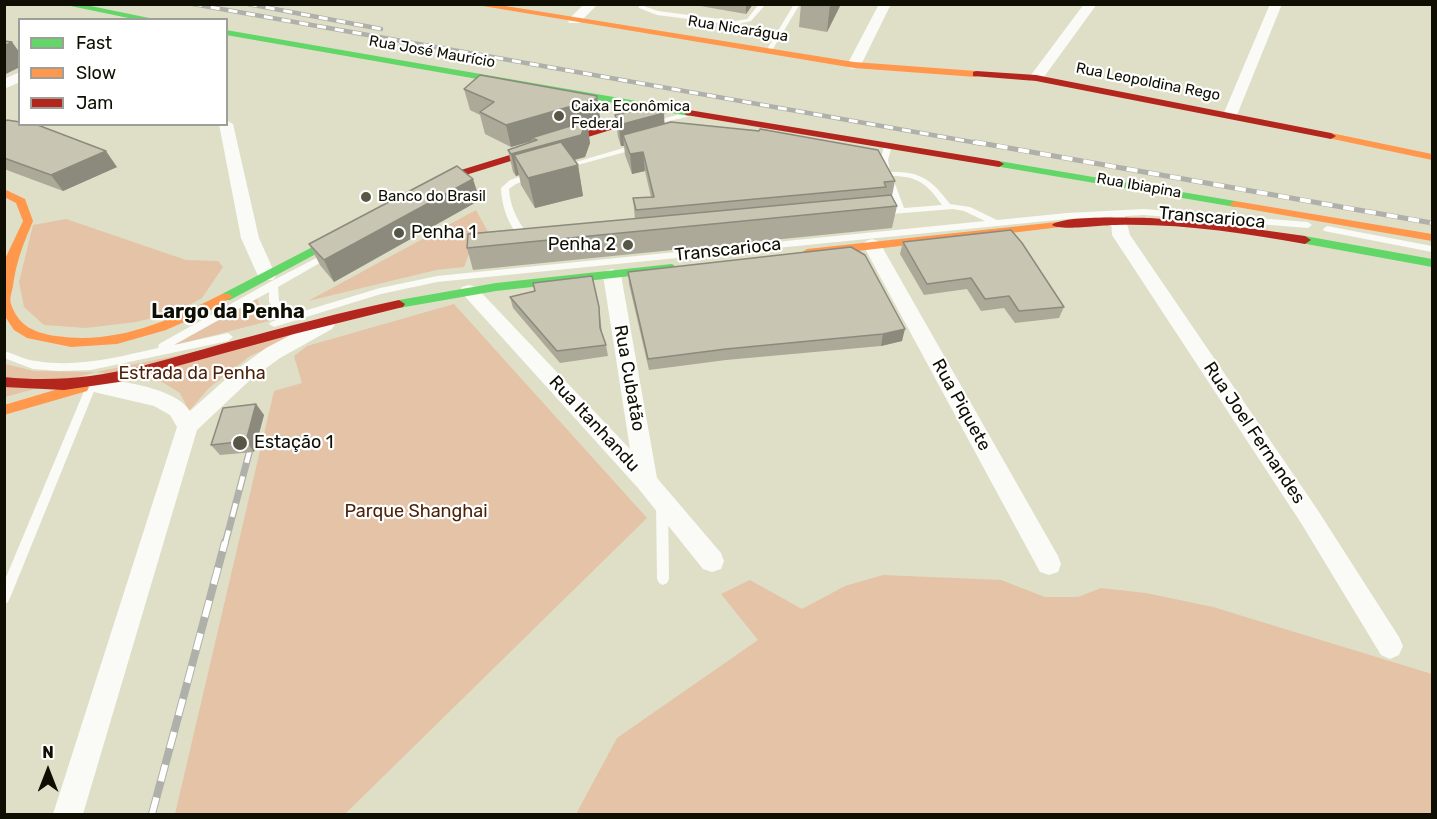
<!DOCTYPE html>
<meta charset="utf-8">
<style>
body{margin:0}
#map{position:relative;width:1437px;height:819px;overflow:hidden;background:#dfdfc7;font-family:Rubik,sans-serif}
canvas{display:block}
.frame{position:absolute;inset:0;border:6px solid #0e0e02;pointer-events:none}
.legend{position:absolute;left:18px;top:18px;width:210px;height:108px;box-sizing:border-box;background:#fff;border:2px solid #9f9f9a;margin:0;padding:8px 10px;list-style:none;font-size:18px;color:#0e0e02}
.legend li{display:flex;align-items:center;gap:12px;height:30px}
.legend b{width:30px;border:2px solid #9f9f9a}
.north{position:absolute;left:18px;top:741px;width:60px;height:60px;-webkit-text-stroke:4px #fff;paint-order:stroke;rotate:0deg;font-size:16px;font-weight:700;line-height:24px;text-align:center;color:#0e0e02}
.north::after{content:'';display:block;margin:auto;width:21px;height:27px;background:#0e0e02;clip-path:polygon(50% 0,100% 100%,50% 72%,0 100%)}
</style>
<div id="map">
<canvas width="1437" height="819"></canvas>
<div class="frame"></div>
<ul class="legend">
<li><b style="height:8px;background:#63d668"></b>Fast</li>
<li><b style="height:8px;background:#ff974d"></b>Slow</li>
<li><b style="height:8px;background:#b3261e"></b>Jam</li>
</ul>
<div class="north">N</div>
</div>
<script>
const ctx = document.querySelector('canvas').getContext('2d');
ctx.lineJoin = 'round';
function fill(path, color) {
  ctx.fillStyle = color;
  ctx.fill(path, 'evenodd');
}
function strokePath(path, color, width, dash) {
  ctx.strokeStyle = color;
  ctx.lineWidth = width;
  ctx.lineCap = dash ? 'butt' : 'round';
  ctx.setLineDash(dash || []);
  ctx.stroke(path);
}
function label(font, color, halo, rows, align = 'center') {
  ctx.font = font + ' Rubik,sans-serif';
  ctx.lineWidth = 4.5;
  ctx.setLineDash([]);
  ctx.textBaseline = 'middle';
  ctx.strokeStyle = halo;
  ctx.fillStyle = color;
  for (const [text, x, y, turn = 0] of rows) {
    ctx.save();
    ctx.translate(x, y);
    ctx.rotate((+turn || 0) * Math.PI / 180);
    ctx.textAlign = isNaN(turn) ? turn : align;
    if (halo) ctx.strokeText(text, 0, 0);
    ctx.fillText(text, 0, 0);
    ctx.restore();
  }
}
fill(new Path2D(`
 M476,210L498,250L469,254L464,267L436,270L308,301Z
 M66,219L186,260L218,261L223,267L202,298L176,312L136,322L86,328L44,325L24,307L19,282L33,225Z
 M257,298L260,307L269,321L157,350Z
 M454,304L647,518L345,814H175L274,391L302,383L294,356L307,346Z
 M313,328L250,356L209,388L189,411L180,393L162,382L96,372L5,397V364L34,371L96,372Z
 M883,575L1001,580L1045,597H1078L1101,588L1146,593L1213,607L1432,674V814H576L617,738L758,640L721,594L750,580L802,609L845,586Z`), '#e4c3a7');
fill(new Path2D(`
 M639,4H645L644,6L658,11L735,21L747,19L759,4H766L751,21L735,25L657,15L639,8Z
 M794,4H800L771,52H767L766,51Z
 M688,112H691V116L651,125L647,123Z
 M885,143H888L892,145L888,160L890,172C921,171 932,180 950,204L970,207L997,220L1067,213L1144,209L1308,222L1312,225L1308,228L1144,215L1067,219L437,282L381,294L274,327L269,324L271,322L282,318L269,302V292L174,345L228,333L233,337L228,341L91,370L60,371L33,369L4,358V351C15,354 25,360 36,361C77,368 118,357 158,348L159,344L270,282L322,255L326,258L325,260L278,287L279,301L291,315L380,288L437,276L985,221L964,211L953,209L879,215V211L896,209C888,187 876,166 885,143ZM892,176C918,176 927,184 942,205L904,208Z
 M637,144L641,146L640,148L563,169L559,167Z
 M530,173H536L537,175L516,184L509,189C510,209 520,225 532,240L528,243C511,235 501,206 501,188L510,180Z
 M1327,226L1432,246V252L1324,231L1323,229Z
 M92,380L97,384L10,598L8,602L4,604V582L87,384Z
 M662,499L666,501L668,504L669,579L667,583L663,585L659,583L657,579L656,504L658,501Z`), '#fafaf7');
fill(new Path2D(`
 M584,4H598L579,23H569L568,20Z
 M879,4H891L861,65L854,69L849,68L847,65Z
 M1084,4H1097L1041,81H1031L1029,78L1031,75Z
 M1270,4H1282L1237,115L1235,118H1225L1223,115Z
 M20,72V82L4,89V79Z
 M226,120L233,124L259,238L276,276L273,280H261L258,276L241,238L219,124H226Z
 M1119,215L1125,216L1130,235L1317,509L1399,637L1403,646L1399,655L1390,659L1381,655L1301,523L1112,235L1111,220L1113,216Z
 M872,239L878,241L881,245L1058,556L1061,564L1058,572L1049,575L1040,572L863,245L866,241Z
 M612,269L618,271L621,275L657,478L721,553L724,561L721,569L712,572L703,569L638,488L460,291L462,287L469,285L476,287L630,449L603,275L606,271Z
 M325,317L332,319L335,324L332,329L280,358L250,380L197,430L83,814H53L177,427L170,415L154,406L94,392L87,389L84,384L87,379L94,376C122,383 173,386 190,411L236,370L266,348Z`), '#fafaf7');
fill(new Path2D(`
 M61,4H81L159,20H138Z
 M226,30L689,110L694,113L689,116L226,35Z
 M999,161L1235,201L1240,204L1235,207L995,166L994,164Z
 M353,226L357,228V232L230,300H222L220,297L222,294Z
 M1305,236L1432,259V267L1301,243L1299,240Z
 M672,264L678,268L676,271L496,291L399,308L393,304L399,300L496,283Z`), '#63d668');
fill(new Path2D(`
 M471,4H493L854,62L976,71L980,74L976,77L854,68Z
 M1331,133L1432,154V160L1328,138V134Z
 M4,189L25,199L33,221C23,245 17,259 13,286C12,291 9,299 11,304C18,326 35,333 56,336C116,345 169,321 222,294H230L232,297L209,311L166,330L117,344L71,347L27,338L14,330L4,315L5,259L23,221L16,203L4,197Z
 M1235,201L1432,234V241L1231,206L1230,204Z
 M1057,222L1062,225L1061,227L807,257L801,253L807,249Z
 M82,382L89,387L87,391L4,415V405Z`), '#ff974d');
fill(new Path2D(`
 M976,71L1036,75L1331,133L1336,136L1331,139L1036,81L973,76V72Z
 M659,109L664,112L662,114L469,174L429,194H421L420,192L461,170Z
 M689,110L999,161L1004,164L999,167L686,115L684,113Z
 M1150,218L1212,223L1305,236L1311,240L1305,244C1243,233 1179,223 1115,225C1103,225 1059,231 1052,225C1063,215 1132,218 1150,218Z
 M399,300L405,304L403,307L294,334L119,382L64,390L4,387V377C90,386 149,364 229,342C286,327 342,312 399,300Z`), '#b3261e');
const railFar3 = new Path2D(`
 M193,4L983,144
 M248,4L381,29`);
const railFar2 = new Path2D(`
 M975,142L1432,223`);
const railFar1 = new Path2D(`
 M225,544L252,442`);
const rail = new Path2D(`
 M152,814L225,542`);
strokePath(railFar3, '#b0b0aa', 4.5);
strokePath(railFar2, '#b0b0aa', 5);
strokePath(railFar1, '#b0b0aa', 7);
strokePath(rail, '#b0b0aa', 8);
strokePath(railFar3, '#fff', 3, [9]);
strokePath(railFar2, '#fff', 4, [11]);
strokePath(railFar1, '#fff', 4.5, [14]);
strokePath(rail, '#fff', 6, [17]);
fill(new Path2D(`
 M689,4H753L746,14Z
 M801,4H841L827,32L799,27Z
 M464,89L597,96L600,118L599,121L587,124L590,143L585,157L574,160L578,165L583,196L535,208L521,185L519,175L516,176L513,172L508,150L532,142V141L511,147L485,134L480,115L470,110Z
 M615,115L664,124L895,181L892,196L897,206L892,228L473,270L467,248L635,219L633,198L651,197L645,171L632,174L625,155L624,146H621L618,137Z
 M4,122L117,167L63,191L4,169Z
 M480,200L334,282L320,265L309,244Z
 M903,242L1064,307L1059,318L1015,323L1004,308L981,311L967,289L924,295L900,254Z
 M851,247L902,341L881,346L726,360L649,370L629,284L628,272Z
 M510,297L599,307L602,332L606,345L608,356L560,363L513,308Z
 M256,404L264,415L254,452L220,455L211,445Z`), '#aca999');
fill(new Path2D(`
 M746,4H753L746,14Z
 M830,4H841L827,32Z
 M12,42L20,53V67L4,75V46Z
 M597,96L600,118L599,121L587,124L590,143L585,157L525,173L514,155L519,175L516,176L511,154L581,135L531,138L532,141L511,147L506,125Z
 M664,113L665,134L623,135L624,146H621L619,125Z
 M106,151L117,167L63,191L51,175Z
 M643,152L645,171L632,174L630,154Z
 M578,165L583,196L535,208L528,178Z
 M473,179L480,200L334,282L324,260Z
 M905,329L902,341L881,346L883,334Z
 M256,404L264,415L254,452L246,441Z`), '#8c8a7d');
const building = new Path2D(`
 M4,41L12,42L4,46Z
 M480,75L597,96L596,99L506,125L480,112L494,102L464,89Z
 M657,105L664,113L619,125L615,115Z
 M7,120L20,122V124H35L106,151L51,175L4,158V122Z
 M587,121L581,135L511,154L508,150L537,140L531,138Z
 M671,122L759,131L760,129L878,150L895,181L884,182L886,187L636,210L633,198L654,197L643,152L630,154L623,135Z
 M561,142L578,165L528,178L514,155Z
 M457,166L473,179L324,260L309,244Z
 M891,195L897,206L467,248L468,234Z
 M1011,230L1022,243L1064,307L1019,311L1009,296L985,299L971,278L927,284L903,242Z
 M851,247L865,255L905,329L883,334L726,349L648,359L628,272Z
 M592,276L599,307L600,328L606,345L557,351L510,297L535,291L533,283Z
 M256,404L246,441L211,445L223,408Z`);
fill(building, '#c8c5b2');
strokePath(building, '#8c8a7d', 1.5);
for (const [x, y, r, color] of [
 [559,116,6,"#575747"],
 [366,197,6,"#575747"],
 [399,233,6,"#575747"],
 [628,245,6,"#575747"],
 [240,443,8,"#575747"]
]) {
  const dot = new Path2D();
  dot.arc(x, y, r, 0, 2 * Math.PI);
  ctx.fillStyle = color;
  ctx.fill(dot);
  strokePath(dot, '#fff', 2);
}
label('15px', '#0e0e02', '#fff', [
 ["Rua Nicarágua",738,29,9],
 ["Rua José Maurício",432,52,10],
 ["Rua Leopoldina Rego",1148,82,11],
 ["Rua Ibiapina",1139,186,10]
]);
label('15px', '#0e0e02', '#fff', [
 ["Caixa Econômica",571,107],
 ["Federal",571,124],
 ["Banco do Brasil",378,197]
], 'left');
label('18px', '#0e0e02', '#fff', [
 ["Transcarioca",1212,218,5],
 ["Transcarioca",728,250,-6],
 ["Rua Cubatão",629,378,80],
 ["Rua Piquete",961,405,61],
 ["Rua Itanhandu",594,424,47],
 ["Rua Joel Fernandes",1254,433,56]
]);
label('18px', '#0e0e02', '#fff', [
 ["Penha 1",411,233],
 ["Penha 2",616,245,"right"],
 ["Estação 1",254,443]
], 'left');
label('18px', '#4b2209', '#fff', [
 ["Estrada da Penha",192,374],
 ["Parque Shanghai",416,512]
]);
label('bold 20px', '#0e0e02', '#fff', [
 ["Largo da Penha",228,312]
]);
</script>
